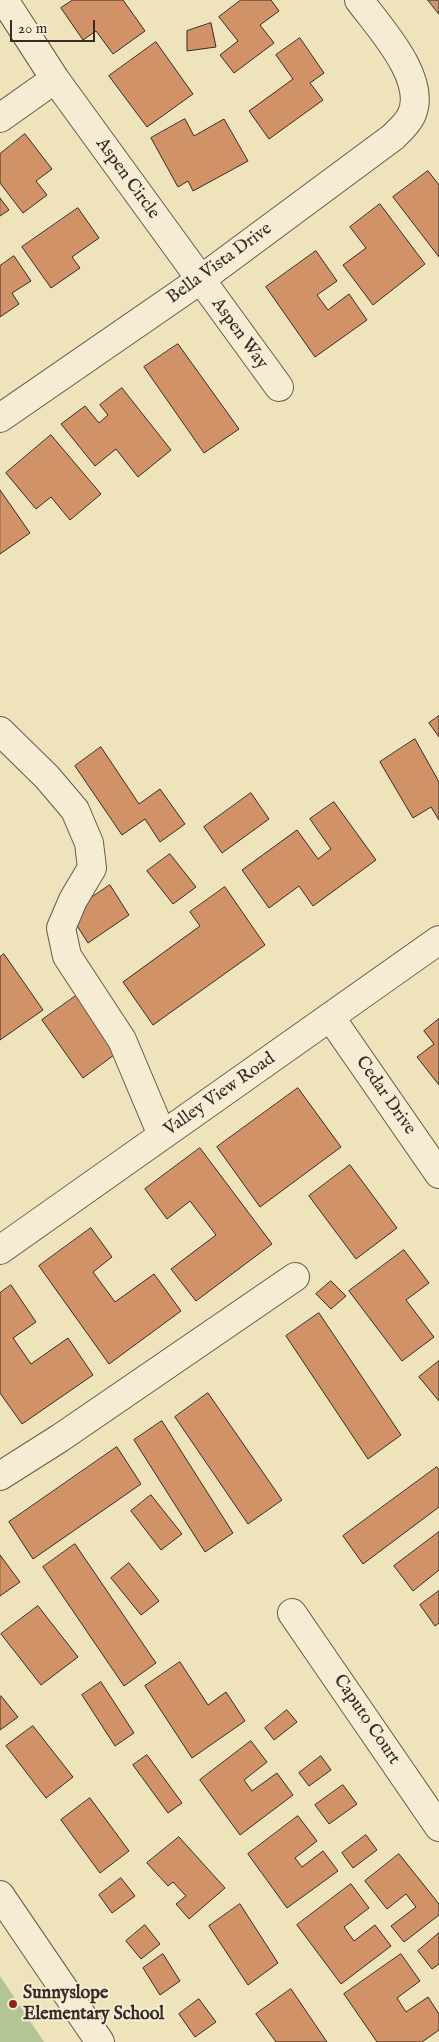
<!DOCTYPE html>
<style>
body{margin:0}
#map{position:relative;width:439px;height:2042px;overflow:hidden;background:#eee3bb;font-family:"IM FELL English",serif}
canvas{display:block}
.scale{position:absolute;left:10px;top:20px;width:85px;height:22px;box-sizing:border-box;border:2px solid #372b26;border-top:0;padding-left:6px;font-size:15px;line-height:18px;white-space:nowrap;color:#372b26;-webkit-text-stroke:4px #f4edd3;paint-order:stroke}
</style>
<div id="map">
<canvas width="439" height="2042"></canvas>
<div class="scale">20 m</div>
</div>
<script>
const ctx = document.querySelector('canvas').getContext('2d');
ctx.lineJoin = 'round';
function fill(path, color) {
  ctx.fillStyle = color;
  ctx.fill(path, 'evenodd');
}
function strokePath(path, color, width, dash) {
  ctx.strokeStyle = color;
  ctx.lineWidth = width;
  ctx.lineCap = dash ? 'butt' : 'round';
  ctx.setLineDash(dash || []);
  ctx.stroke(path);
}
function label(font, color, halo, rows, align = 'center') {
  ctx.font = font + ' "IM FELL English",serif';
  ctx.lineWidth = 4;
  ctx.setLineDash([]);
  ctx.textBaseline = 'middle';
  ctx.strokeStyle = halo;
  ctx.fillStyle = color;
  for (const [text, x, y, turn = 0] of rows) {
    ctx.save();
    ctx.translate(x, y);
    ctx.rotate((+turn || 0) * Math.PI / 180);
    ctx.textAlign = isNaN(turn) ? turn : align;
    if (halo) ctx.strokeText(text, 0, 0);
    ctx.fillText(text, 0, 0);
    ctx.restore();
  }
}
fill(new Path2D(`
 M0,1976L44,2042H0Z`), '#b4c594');
const building = new Path2D(`
 M73,0H123L145,31L113,54L96,31L83,40L61,8Z
 M241,0H271L279,11L260,25L274,43L234,73L220,55L238,41L219,17Z
 M428,0H439V14Z
 M211,23L216,47L187,51V31Z
 M300,38L324,73L310,83L323,100L269,139L249,111L293,79L276,55Z
 M156,42L193,94L147,127L109,76Z
 M185,119L194,136L224,119L248,161L193,191L188,181L178,187L151,138Z
 M25,134L52,169L36,181L47,195L23,213L0,183V154Z
 M428,171L439,185V257L393,197Z
 M0,198L9,210L0,216Z
 M380,204L425,264L373,305L343,265L366,248L350,227Z
 M78,208L99,238L72,257L80,268L51,288L22,247Z
 M316,251L337,281L317,295L328,310L349,294L367,320L315,357L266,287Z
 M14,256L31,281L12,293L19,304L0,317V266Z
 M178,344L239,429L204,453L144,367Z
 M122,388L171,450L138,477L116,449L95,466L61,424L85,406L99,423L108,415L100,405Z
 M51,435L101,494L70,520L51,497L36,509L6,473Z
 M0,490L30,533L0,554Z
 M439,716V737L429,723Z
 M415,739L439,782V820L431,807L413,818L380,762Z
 M101,747L139,804L160,789L185,824L160,842L145,819L122,835L75,766Z
 M251,793L269,819L222,853L204,827Z
 M334,802L376,860L313,906L299,886L269,908L242,870L297,830L318,859L331,849L310,819Z
 M170,854L196,887L173,904L147,871Z
 M110,885L129,915L88,943L69,913Z
 M225,887L265,945L153,1025L123,982L200,926L190,912Z
 M4,954L43,1010L0,1040V957Z
 M80,993L114,1055L83,1078L42,1020Z
 M439,1019V1085L417,1057L434,1044L424,1031Z
 M298,1088L341,1147L260,1207L217,1147Z
 M200,1148L272,1244L196,1301L171,1269L216,1235L190,1201L167,1219L145,1189Z
 M350,1165L397,1228L356,1259L309,1196Z
 M91,1228L112,1257L93,1272L115,1302L154,1274L181,1311L109,1364L39,1266Z
 M404,1250L429,1283L406,1300L434,1337L402,1361L349,1291Z
 M331,1281L346,1296L331,1309L316,1294Z
 M11,1285L36,1322L13,1338L31,1364L68,1338L93,1375L22,1424L0,1393V1293Z
 M319,1313L401,1435L368,1459L286,1336Z
 M439,1361V1401L419,1377Z
 M208,1393L282,1500L248,1524L175,1417Z
 M162,1421L233,1533L205,1552L134,1440Z
 M117,1447L141,1484L33,1559L9,1522Z
 M437,1467L439,1470V1507L363,1564L343,1536Z
 M151,1495L182,1534L161,1550L131,1511Z
 M439,1532V1570L413,1591L394,1566Z
 M75,1544L156,1663L124,1686L43,1567Z
 M0,1555L20,1582L0,1596Z
 M129,1563L159,1601L141,1615L111,1578Z
 M439,1591V1623L435,1626L420,1605Z
 M38,1606L78,1657L41,1685L1,1634Z
 M180,1662L208,1705L226,1692L245,1721L192,1758L145,1686Z
 M101,1682L134,1733L115,1746L82,1695Z
 M1,1696L18,1717L0,1730V1697Z
 M287,1710L297,1722L274,1740L265,1728Z
 M33,1726L73,1777L46,1798L6,1746Z
 M251,1741L267,1762L244,1780L252,1791L277,1773L293,1795L240,1835L200,1780Z
 M147,1755L182,1803L168,1813L133,1765Z
 M321,1756L331,1770L309,1786L299,1773Z
 M343,1785L357,1804L329,1824L315,1805Z
 M90,1798L129,1851L100,1873L61,1820Z
 M298,1816L317,1841L295,1858L302,1867L323,1851L338,1871L287,1908L248,1854Z
 M366,1835L377,1850L353,1868L342,1853Z
 M179,1837L225,1888L189,1919L176,1904L186,1896L173,1882L168,1886L147,1863Z
 M399,1854L439,1904V1915L404,1942L391,1926L416,1907L406,1894L387,1909L365,1881Z
 M121,1878L135,1896L112,1913L99,1895Z
 M351,1884L369,1908L344,1927L354,1941L375,1925L391,1946L341,1984L297,1925Z
 M240,1904L278,1963L248,1985L209,1926Z
 M145,1925L160,1944L141,1959L126,1941Z
 M439,1933V1964L432,1969L418,1951Z
 M163,1954L180,1981L160,1995L143,1968Z
 M401,1954L420,1981L397,1998L406,2012L428,1997L439,2014V2030L422,2042H377L344,1994Z
 M291,1989L327,2042H276L256,2014Z
 M199,1999L216,2022L195,2037L179,2014Z`);
fill(building, '#d29268');
strokePath(building, '#372b26', 1);
const minor = new Path2D(`
 M55,79L279,387
 M0,118L55,79L4,0
 M0,418L200,280L393,137C400,130 407,124 411,116C429,80 379,27 359,0
 M0,731L47,777L75,810L89,843L92,868L73,900L61,928L67,956L122,1040L162,1135
 M331,1018L439,1174
 M0,1250L439,940
 M0,1476L60,1438L295,1277
 M292,1613L439,1827
 M0,1895L100,2042`);
strokePath(minor, '#65594b', 30);
strokePath(minor, '#f4edd3', 28);
for (const [x, y, r, color] of [
 [13,2004,5,"#8f2418"]
]) {
  const dot = new Path2D();
  dot.arc(x, y, r, 0, 2 * Math.PI);
  ctx.fillStyle = color;
  ctx.fill(dot);
  strokePath(dot, '#f4edd3', 2);
}
label('18px', '#372b26', '#f4edd3', [
 ["Aspen Circle",127,179,54],
 ["Bella Vista Drive",220,264,-36],
 ["Aspen Way",239,334,54],
 ["Valley View Road",220,1095,-35],
 ["Cedar Drive",385,1096,55],
 ["Caputo Court",366,1720,56]
]);
label('bold 18px', '#372b26', '#f4edd3', [
 ["Sunnyslope",23,1994],
 ["Elementary School",23,2015]
], 'left');
</script>
